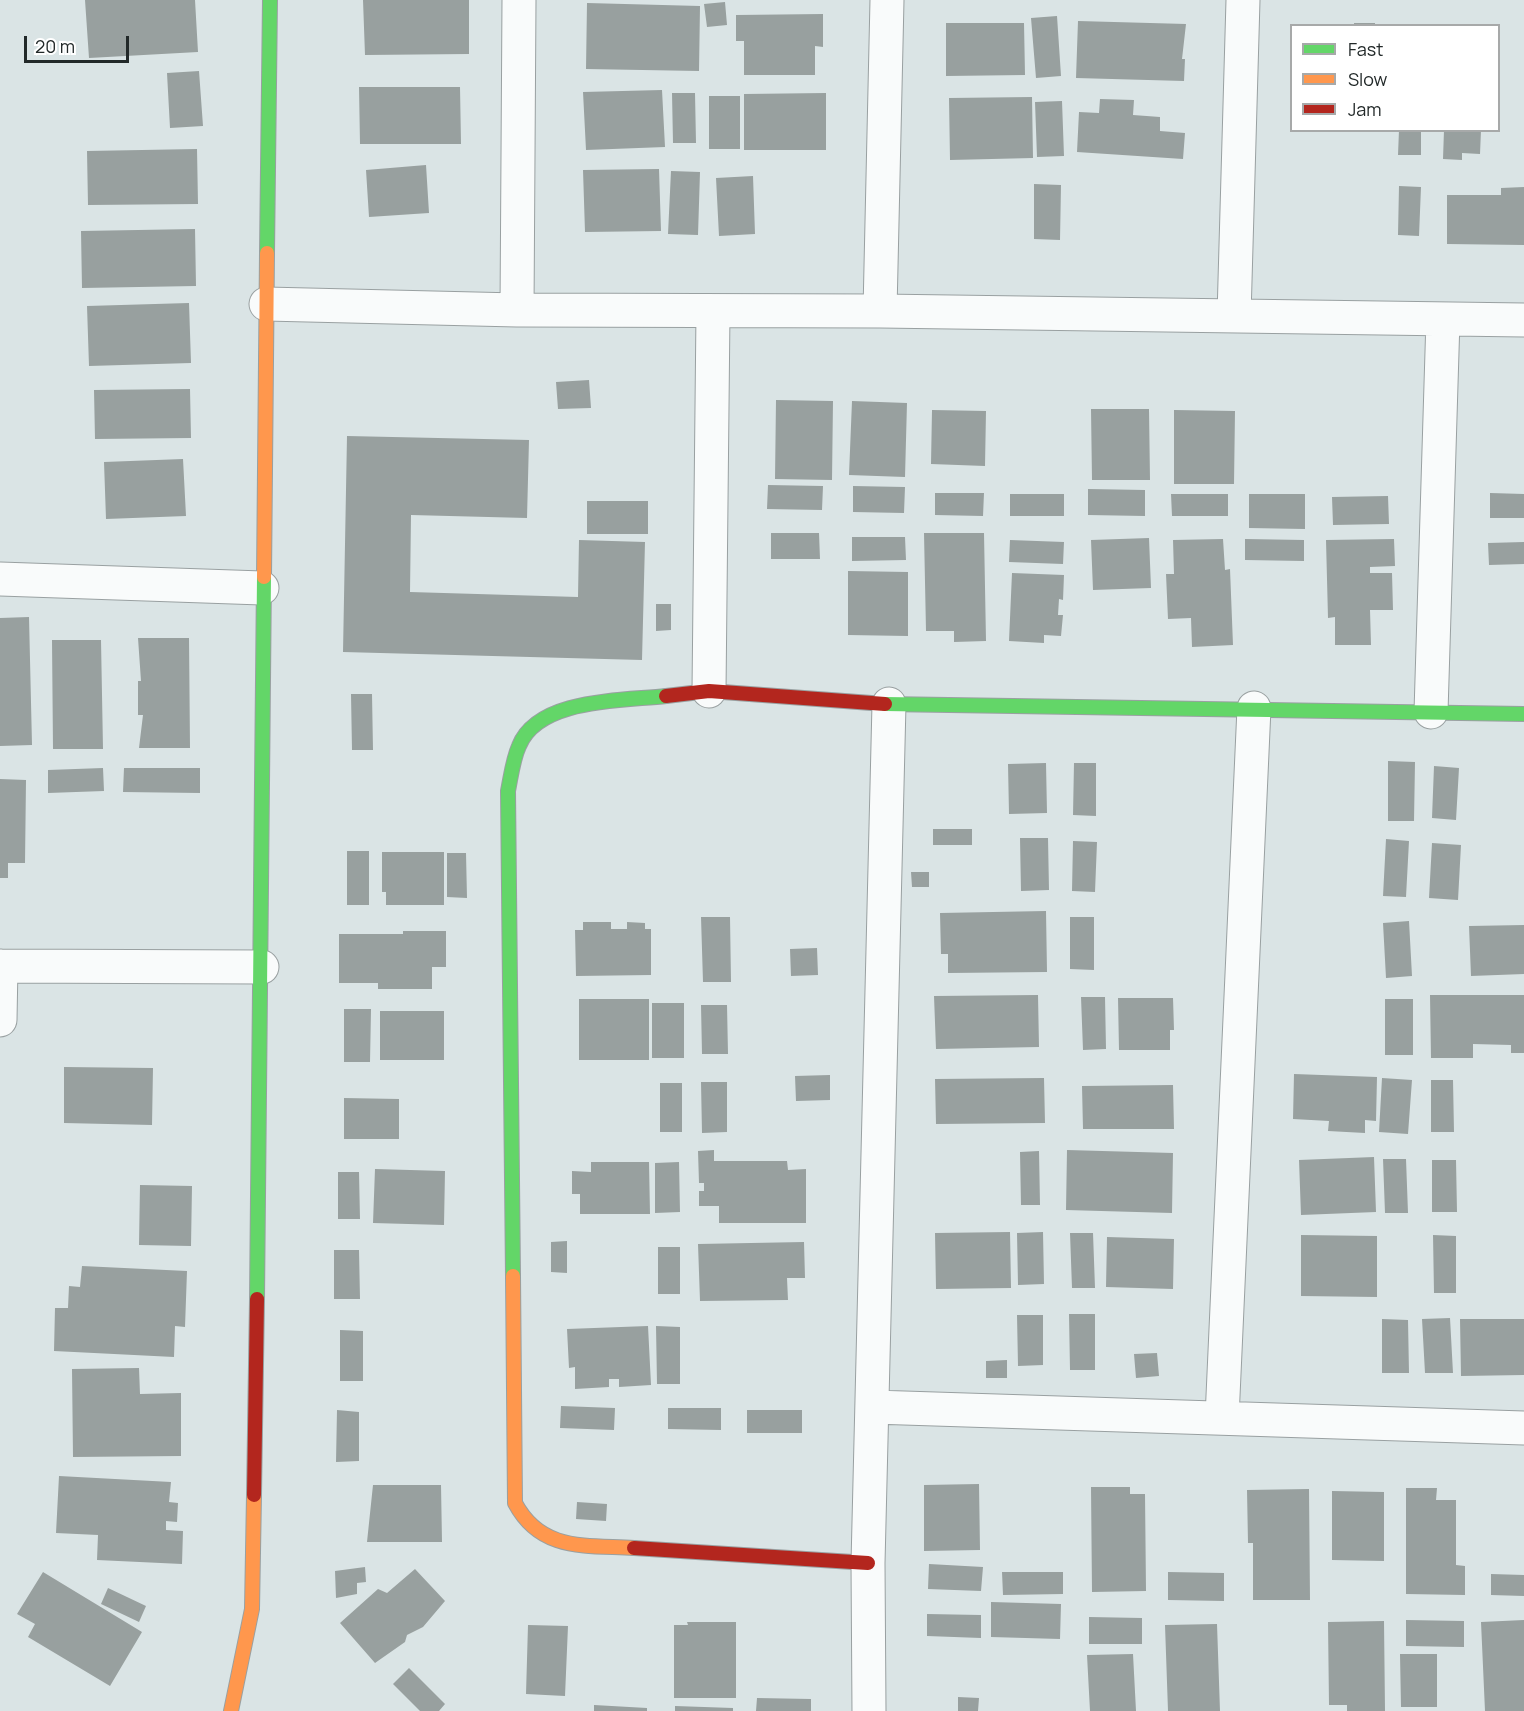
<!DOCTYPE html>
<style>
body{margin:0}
#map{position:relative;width:1524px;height:1711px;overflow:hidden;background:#dae4e5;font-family:Manrope,sans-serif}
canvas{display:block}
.legend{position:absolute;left:1290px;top:24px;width:210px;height:108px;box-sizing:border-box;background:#fff;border:2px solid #a7a9a9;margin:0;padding:8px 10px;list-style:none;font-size:18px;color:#222929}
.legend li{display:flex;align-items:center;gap:12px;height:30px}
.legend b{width:30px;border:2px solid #a7a9a9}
.scale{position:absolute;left:24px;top:36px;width:105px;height:27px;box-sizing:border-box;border:3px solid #222929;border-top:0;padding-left:8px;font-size:18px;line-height:21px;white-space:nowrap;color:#222929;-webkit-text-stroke:4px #fff;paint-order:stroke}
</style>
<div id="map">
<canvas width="1524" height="1711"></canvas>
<ul class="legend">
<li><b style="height:8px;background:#63d668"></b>Fast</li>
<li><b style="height:8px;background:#ff974d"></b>Slow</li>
<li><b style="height:8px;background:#b3261e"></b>Jam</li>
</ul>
<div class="scale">20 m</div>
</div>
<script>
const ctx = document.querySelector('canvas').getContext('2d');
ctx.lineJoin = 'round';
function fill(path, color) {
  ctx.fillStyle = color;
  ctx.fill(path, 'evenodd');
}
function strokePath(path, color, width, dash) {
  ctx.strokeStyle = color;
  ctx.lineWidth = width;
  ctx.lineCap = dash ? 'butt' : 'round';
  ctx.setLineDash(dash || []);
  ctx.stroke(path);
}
fill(new Path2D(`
 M85,0H195L198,52L89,58Z
 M363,0H469V54L365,55Z
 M725,2L727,25L707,27L704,4Z
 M587,3L700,6L699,71L586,69Z
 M823,14V47L815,46V75H744V41H736V15Z
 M1057,16L1061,76L1036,78L1031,18Z
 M1078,21L1186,24L1182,59H1185L1184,81L1076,78Z
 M946,23H1024L1025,75L946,76Z
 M1354,23H1375V26H1354Z
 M199,71L203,126L170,128L167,73Z
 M359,87H460L461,144H360Z
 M662,90L665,147L586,150L583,92Z
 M672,93H695L696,143H673Z
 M826,93V150H744V94Z
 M709,96H740V149H709Z
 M1032,97L1033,158L950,160L949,98Z
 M1100,99L1134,100L1133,115L1160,117V131L1185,133L1183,159L1077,152L1079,112L1099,113Z
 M1062,101L1064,156L1037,157L1035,102Z
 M1399,130H1421V155H1398Z
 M1444,130H1481L1480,154L1462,153V160L1443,159Z
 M197,149L198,204L88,205L87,151Z
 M426,165L429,213L369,217L366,170Z
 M659,169L661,231L585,232L583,170Z
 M671,171L700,172L698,235L668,234Z
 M753,176L755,234L719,236L716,178Z
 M1034,184L1061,185L1060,240L1034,239Z
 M1399,186L1421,187L1419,236L1398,235Z
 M1524,187V245L1447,244V195H1501V188Z
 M195,229L196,286L82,288L81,231Z
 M189,303L191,363L89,366L87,306Z
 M589,380L591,408L558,409L556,382Z
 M190,389L191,438L95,439L94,390Z
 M776,400L833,401L832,480L775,479Z
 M852,401L907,403L905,477L849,475Z
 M1091,409H1149L1150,480H1092Z
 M932,410L986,411L985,466L931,464Z
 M1174,410L1235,411L1234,484H1174Z
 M347,436L529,440L527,518L411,515L410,592L578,597L579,540L645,542L642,660L343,652Z
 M183,459L186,516L106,519L104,462Z
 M768,485L823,486L822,510L767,509Z
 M853,486L905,487L904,513L853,512Z
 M1088,489L1145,490V516L1088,515Z
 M935,493H984L983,516L935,515Z
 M1490,493L1524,494V518H1490Z
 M1010,494H1064V516H1010Z
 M1171,494H1228V516H1172Z
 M1249,494H1305V529L1249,528Z
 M1388,496L1389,524L1333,525L1332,497Z
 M587,501H648V534H587Z
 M771,533H819L820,559H771Z
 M924,533H984L986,641L954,642V631H926Z
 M852,537H905L906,560L852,561Z
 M1149,538L1151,588L1093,590L1091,540Z
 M1223,539L1225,570L1230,569L1233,645L1192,647L1191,618L1168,619L1166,574H1174L1173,540Z
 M1245,539L1304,540V561L1245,560Z
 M1394,539L1395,566L1370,567V573H1392L1393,610H1370L1371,645H1335V617L1328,618L1326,540Z
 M1010,540L1064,542L1063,564L1009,562Z
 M1524,542V564L1489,565L1488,543Z
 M848,571L908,572V636L848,635Z
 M1012,573L1064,575L1063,600L1059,599L1058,615H1063L1061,636L1044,635V643L1009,641Z
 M656,604H671V630L656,631Z
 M29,617L32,745L0,746V618Z
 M138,638H189L190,748H139L143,715H138V681H141Z
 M52,640H101L103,749H53Z
 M351,694H372L373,750H352Z
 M1388,761L1415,762L1414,821H1388Z
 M1046,763L1047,813L1009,814L1008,764Z
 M1074,763H1096V816L1073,815Z
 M1434,766L1459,768L1456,820L1432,818Z
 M103,768L104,791L48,793V770Z
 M124,768H200V793L123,792Z
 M0,779L26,780L25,863H8V878H0Z
 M933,829H972V845H933Z
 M1020,838H1048L1049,890L1021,891Z
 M1386,839L1409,841L1406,897L1383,896Z
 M1073,841L1097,842L1095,892L1072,891Z
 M1432,843L1461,845L1458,900L1429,898Z
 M347,851H369V905H347Z
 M382,852H444V905H386V892H382Z
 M447,853H466L467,898L447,897Z
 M911,872H929V887H912Z
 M1046,911L1047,972L948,973V954H941L940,913Z
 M701,917H730L731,982H703Z
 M1070,917H1094V970L1070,969Z
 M1409,921L1412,976L1386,978L1383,923Z
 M583,922H611V929H627V922L645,923V929H651V975L576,976L575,930H583Z
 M1524,925V974L1471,976L1469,926Z
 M403,931H446V967H432V989H378V983H339V934H403Z
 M817,948L818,975L791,976L790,949Z
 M1038,995L1039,1047L936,1049L934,996Z
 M1430,995H1524V1053H1511V1045L1473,1044V1058H1431Z
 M1081,997H1105L1106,1049L1083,1050Z
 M1118,998H1173L1174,1030H1170V1050H1119Z
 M579,999H649V1060H579Z
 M1385,999H1413V1055H1385Z
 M652,1003H684V1058H652Z
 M701,1005H727L728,1054H702Z
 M344,1009H371L370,1062H344Z
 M380,1011H444V1060H380Z
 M64,1067L153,1068L152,1125L64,1123Z
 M1294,1074L1377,1077L1376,1121L1365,1120V1133L1328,1131L1329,1121L1293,1119Z
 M830,1075V1100L796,1101L795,1076Z
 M1044,1078L1045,1123L936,1124L935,1079Z
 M1382,1078L1412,1080L1408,1134L1379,1132Z
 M1431,1080H1453L1454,1132H1431Z
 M701,1082H727V1132L702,1133Z
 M660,1083H682V1132H660Z
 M1173,1085L1174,1129H1083L1082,1086Z
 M344,1098L399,1099V1139H344Z
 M714,1150V1161H787L788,1170L806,1169V1223H719V1206H699V1191H704V1183H699L698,1151Z
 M1067,1150L1173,1153L1172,1213L1066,1210Z
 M1039,1151L1040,1205H1021L1020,1152Z
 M1374,1157L1376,1212L1301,1215L1299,1160Z
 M1383,1159H1406L1408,1213H1385Z
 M1432,1160H1456L1457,1212H1432Z
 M591,1162H649L650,1214H580V1194H572V1171L591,1172Z
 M679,1162L680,1212L655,1213V1163Z
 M375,1169L445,1171L444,1225L373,1223Z
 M338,1172H359L360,1219H338Z
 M140,1185L192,1186L191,1246L139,1245Z
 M1010,1232L1011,1288L936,1289L935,1233Z
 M1043,1232L1044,1284L1018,1285L1017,1233Z
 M1070,1233H1093L1095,1288H1072Z
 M1301,1235L1377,1236V1297L1301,1296Z
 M1433,1235L1456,1236V1293H1434Z
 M1107,1237L1174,1239L1173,1289L1106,1287Z
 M567,1241V1273L551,1272V1242Z
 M804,1242L805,1278H787L788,1300L700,1301L698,1244Z
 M658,1247H680V1294H658Z
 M334,1250H359L360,1299H334Z
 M82,1266L187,1271L185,1327L175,1326L174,1357L54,1351L55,1308H68L69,1286L80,1287Z
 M1069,1314H1095V1370H1070Z
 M1017,1315H1043V1365L1018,1366Z
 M1450,1318L1453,1373H1425L1422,1319Z
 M1382,1319L1408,1320L1409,1373H1382Z
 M1460,1319H1524V1375L1461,1376Z
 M648,1326L651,1385L619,1387V1379H609V1387L575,1389V1367L569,1368L567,1329Z
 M656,1326L680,1327V1384H657Z
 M340,1330L363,1331V1381H340Z
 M1157,1353L1159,1376L1136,1378L1134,1354Z
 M1007,1360V1378H986V1361Z
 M139,1368L140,1394L181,1393V1456L73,1457L72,1369Z
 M561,1406L615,1408L614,1430L560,1428Z
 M668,1408H721V1430L668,1429Z
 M337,1410L359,1412V1461L336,1462Z
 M747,1410H802V1433H747Z
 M59,1476L171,1482L169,1502L178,1503L177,1522L166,1521V1530L183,1531L182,1564L97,1560L98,1535L56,1533Z
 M979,1484L980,1550L924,1551V1485Z
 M373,1485H441L442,1542H367Z
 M1091,1487H1130V1494H1145L1146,1591L1092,1592Z
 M1406,1488H1437L1436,1500H1456V1565L1465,1566V1595L1406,1594Z
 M1309,1489L1310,1600H1253V1543H1248L1247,1490Z
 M1332,1491L1384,1492V1561L1332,1560Z
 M577,1502L607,1504L606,1521L576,1519Z
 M929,1564L983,1567L981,1591L928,1589Z
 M365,1567L366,1582L357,1583V1594L336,1598L335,1571Z
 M415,1569L445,1601L423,1627L407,1635L405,1642L375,1663L340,1623L378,1589L387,1593Z
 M43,1572L142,1632L110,1686L28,1637L35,1624L17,1614Z
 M1002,1572H1063V1594L1003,1595Z
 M1168,1572L1224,1573V1601L1168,1600Z
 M1491,1574L1524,1575V1596L1491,1595Z
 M108,1588L146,1606L139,1622L101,1604Z
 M991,1602L1061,1604L1060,1639L991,1637Z
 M927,1614L981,1615V1638L927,1636Z
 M1089,1617L1142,1618V1644H1089Z
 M1406,1620L1464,1621V1647L1406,1646Z
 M1524,1620V1711H1485L1481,1622Z
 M1384,1621L1385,1711H1347V1705H1329L1328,1622Z
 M687,1622H736V1698H674V1625H688Z
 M1217,1624L1220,1711H1168L1165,1625Z
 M528,1625L568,1626L565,1696L526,1694Z
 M1133,1654L1136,1711H1090L1087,1655Z
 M1400,1654H1437V1707H1401Z
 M409,1668L445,1704L439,1711H420L393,1684Z
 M958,1697L979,1698L978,1711H958Z
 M757,1698L811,1699V1711H756Z
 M594,1705L647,1708V1711H594Z
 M675,1706L733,1708V1711H675Z`), '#98a09f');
const street = new Path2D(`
 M266,304L517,310L880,311L1524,320
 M517,310L519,0
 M880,311L887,0
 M1234,316L1243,0
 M0,579L262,588
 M709,691L713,312
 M1431,712L1443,319
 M0,966L262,967
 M0,1020L1,966
 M873,1407L1524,1428
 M1222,1418L1254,708
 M869,1711L868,1563L889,704`);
const fast = new Path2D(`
 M267,253L270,0
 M885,704L1524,714
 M513,1276L508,791C511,776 513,759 519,746C538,698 623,701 666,696
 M257,1299L264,577`);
const slow = new Path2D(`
 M264,577L267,253
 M513,1276L515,1503C541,1552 586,1545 634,1548
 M231,1711L252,1609L254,1495`);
const jam = new Path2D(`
 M666,696L709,691L885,704
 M254,1495L257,1299
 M634,1548L868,1563`);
strokePath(street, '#99a0a1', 35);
strokePath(fast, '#99a0a1', 16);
strokePath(slow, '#99a0a1', 16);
strokePath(jam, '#99a0a1', 16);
strokePath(street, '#f9fbfb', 33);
strokePath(fast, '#63d668', 14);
strokePath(slow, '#ff974d', 14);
strokePath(jam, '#b3261e', 14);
</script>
